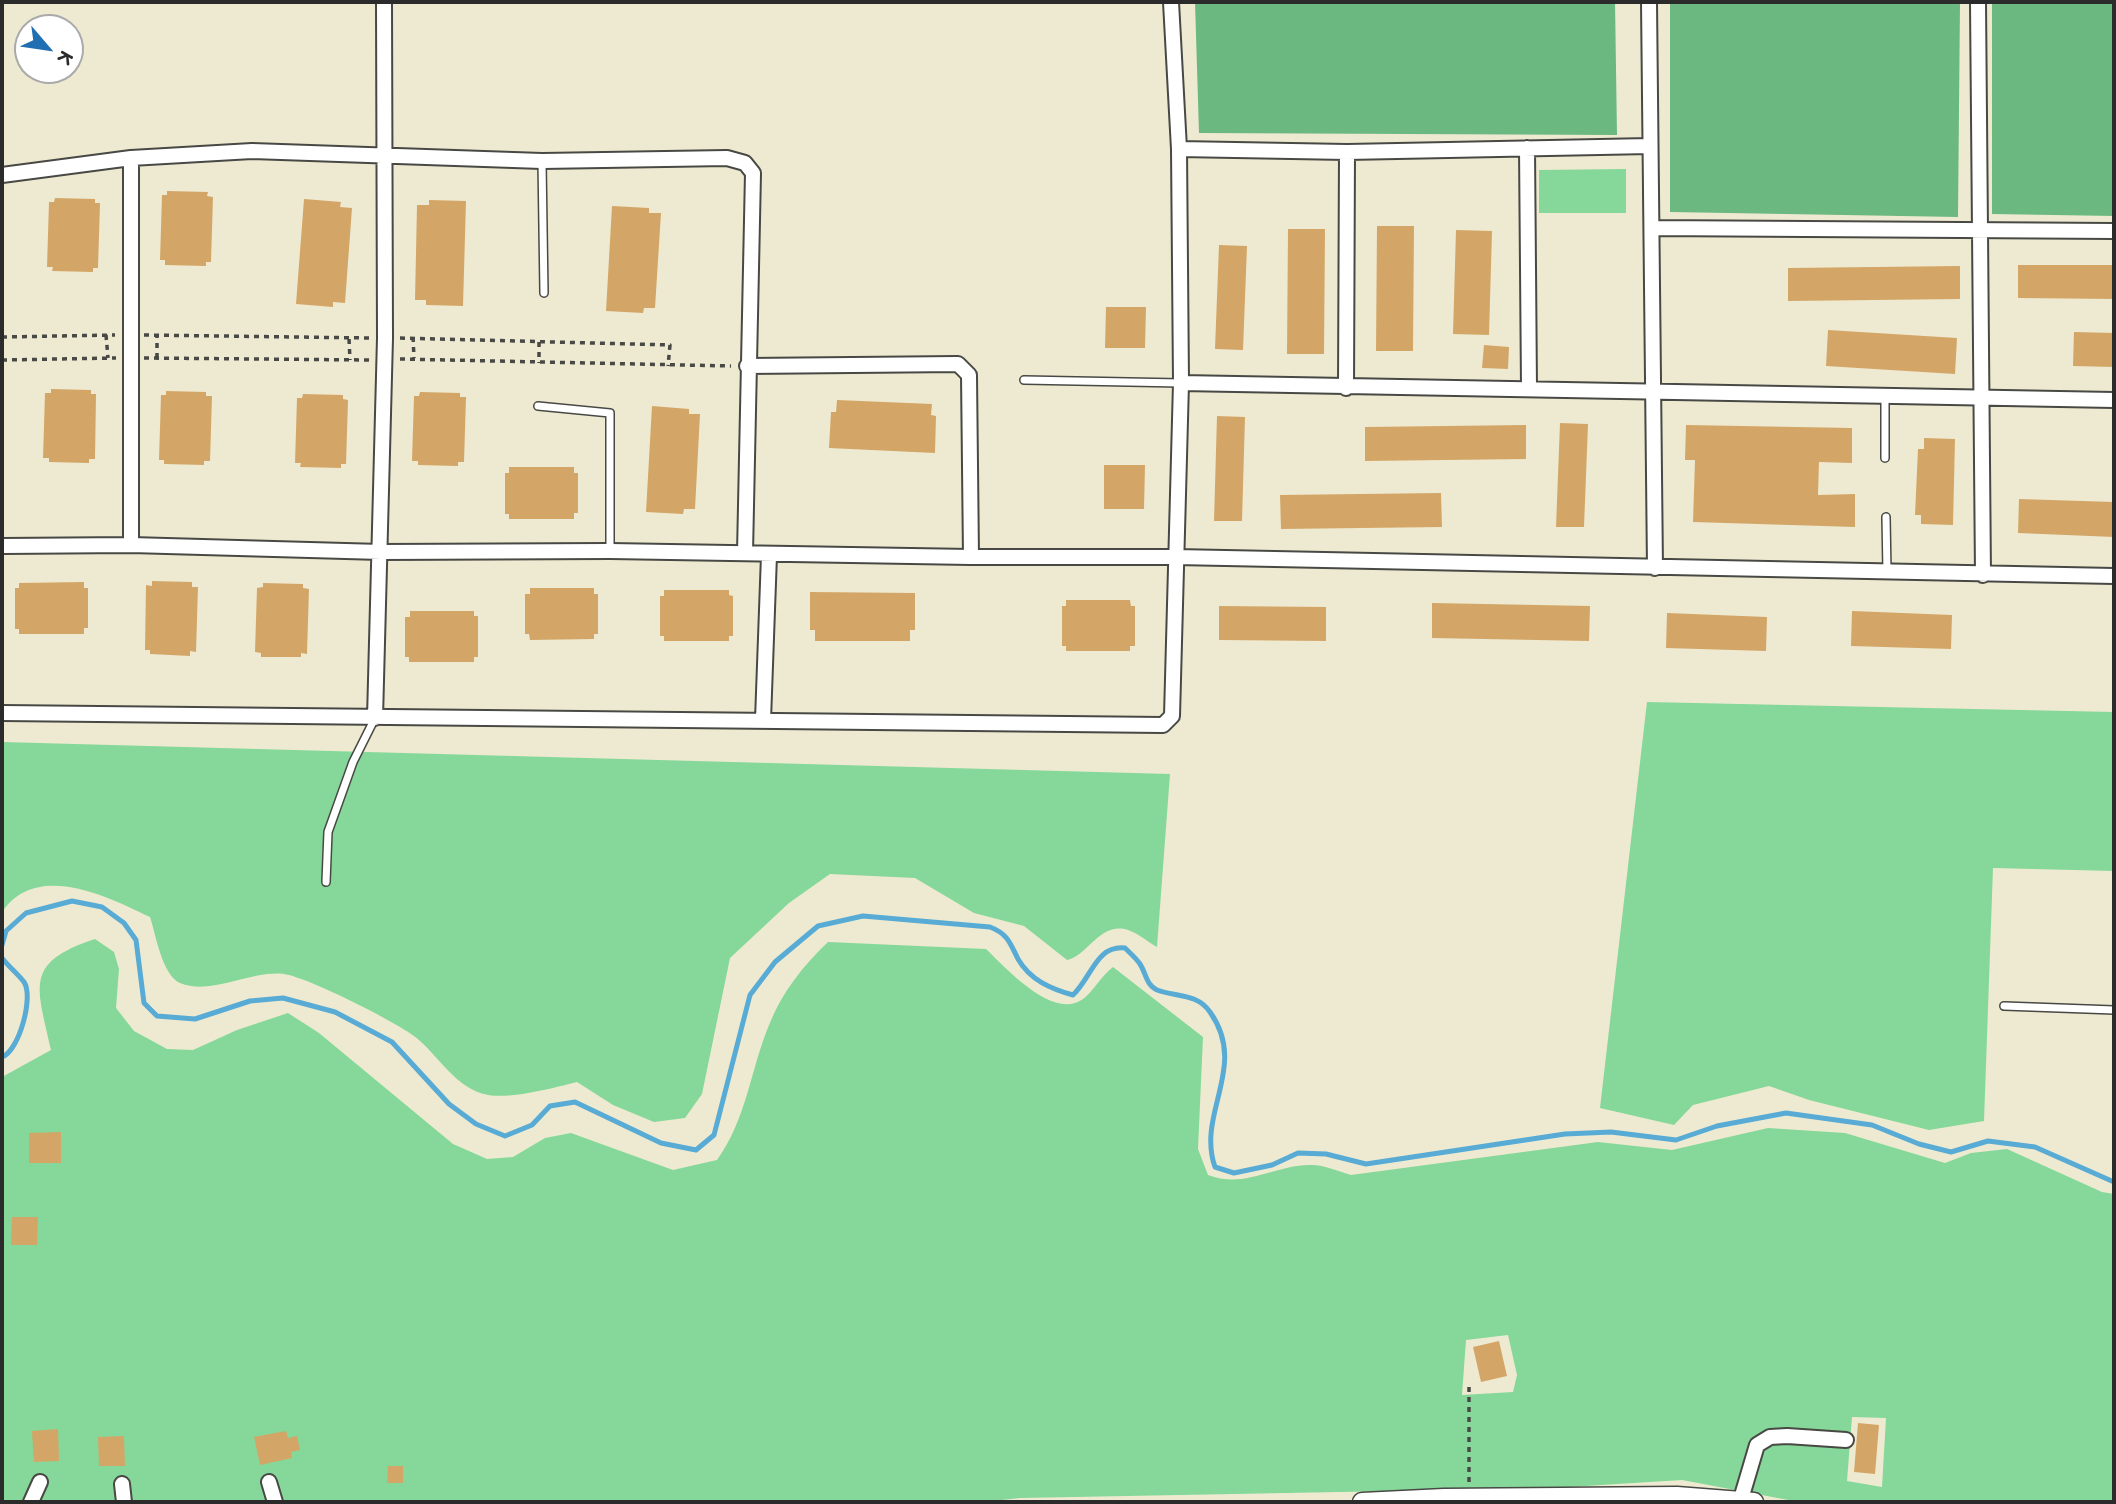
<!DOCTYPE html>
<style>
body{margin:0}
#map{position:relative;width:2116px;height:1504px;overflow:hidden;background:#eeead1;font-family:Mali,sans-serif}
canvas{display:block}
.frame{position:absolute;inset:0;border:4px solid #2b2b2b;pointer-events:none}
.north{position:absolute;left:14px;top:14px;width:70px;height:70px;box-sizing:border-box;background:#fff;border:2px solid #aaa;border-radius:50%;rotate:119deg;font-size:19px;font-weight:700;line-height:28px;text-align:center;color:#2b2b2b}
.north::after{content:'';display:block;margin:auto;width:24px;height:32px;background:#1f6fb2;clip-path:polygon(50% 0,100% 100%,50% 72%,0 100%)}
</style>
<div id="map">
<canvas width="2116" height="1504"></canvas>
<div class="frame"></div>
<div class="north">K</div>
</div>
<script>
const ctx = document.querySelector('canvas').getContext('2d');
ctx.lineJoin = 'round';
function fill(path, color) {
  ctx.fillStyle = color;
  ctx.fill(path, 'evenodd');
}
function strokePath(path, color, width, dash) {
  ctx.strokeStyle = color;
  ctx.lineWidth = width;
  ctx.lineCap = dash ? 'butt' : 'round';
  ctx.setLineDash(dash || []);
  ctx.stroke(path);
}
fill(new Path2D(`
 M1626,169V213H1539V170Z
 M1647,702L2114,712V871L1993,868L1984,1121L1929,1130L1809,1100L1769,1086L1693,1105L1674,1125L1600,1108Z
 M2,742L1170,774L1157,947C1148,942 1138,933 1128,930C1100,921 1089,955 1067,960L1024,926L974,913L915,878L830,874L789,903L730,958L702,1094L685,1118L654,1122L613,1105L577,1082C553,1088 512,1099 488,1095C455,1089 438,1054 414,1036C394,1021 307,977 284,974C250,970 212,996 180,983C162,975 156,935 150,917C107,896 36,861 2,912Z
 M95,939L114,952L119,969L116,1008L134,1031L167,1049L193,1050L237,1030L288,1013L319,1033L453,1144L487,1159L513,1157L545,1138L571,1133L673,1170L717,1160C747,1118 750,1071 769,1025C782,992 803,966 828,942L986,949C1005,967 1053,1021 1083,999C1092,993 1101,976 1113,967L1203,1037L1198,1149L1208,1175C1244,1189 1272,1166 1309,1165C1322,1164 1338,1171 1351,1175L1598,1142L1672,1150L1768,1128L1845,1133L1945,1163L1971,1153L2007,1149L2102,1192L2114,1194V1502H1799L1682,1480L1553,1488L1020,1498L984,1502H2V1077L51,1050C38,987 22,963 95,939ZM1508,1335L1517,1375L1513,1392L1462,1395L1466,1340ZM1852,1417L1886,1418L1882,1487L1847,1481Z`), '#85d899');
fill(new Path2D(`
 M1195,2H1615L1617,135L1199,133Z
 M1670,2H1960L1958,217L1670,212Z
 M1992,2H2114V216L1992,214Z`), '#6cb881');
strokePath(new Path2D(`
 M2,945L6,931L26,913L72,901L102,907L124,923L136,940L144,1003L157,1016L195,1019L250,1001L283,998L335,1012L392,1042L449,1104L476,1124L505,1136L532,1125L550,1106L575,1102L661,1143L696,1150L714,1135L750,995L775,962L818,926L863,916L990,927C1008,934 1010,943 1018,959C1030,980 1051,989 1073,995C1092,977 1096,945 1125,948C1130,953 1136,958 1140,964C1146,973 1146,985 1157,990C1176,997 1197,993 1210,1012C1249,1067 1196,1113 1215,1167L1234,1173L1272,1165L1298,1153L1326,1154L1366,1164L1565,1134L1611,1132L1676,1140L1717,1126L1786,1113L1872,1125L1919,1144L1951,1152L1988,1141L2035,1147L2114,1182
 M2,958C8,966 18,974 24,982C34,997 19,1051 2,1057`), '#58abd4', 5);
fill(new Path2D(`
 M167,191L208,192L207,196L213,197L211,262H206V266L165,265V260H160L162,195H167Z
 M55,198L95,199V203H100L98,268H93V272L52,271L53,267H47L49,202H54Z
 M304,199L341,202L340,207L352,208L345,303L333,302V307L296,304Z
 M429,200L466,201L463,306L426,305V300H415L417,205H429Z
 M612,206L649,208V213H661L655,308H644L643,313L606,311Z
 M1377,226H1414L1413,351H1376Z
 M1288,229H1325L1324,354H1287Z
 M1456,230L1492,231L1489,335L1453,334Z
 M1219,245L1247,246L1243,350L1215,349Z
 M2018,265H2114V299L2018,298Z
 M1960,266V299L1788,301V268Z
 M1106,307H1146L1145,348H1105Z
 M1828,330L1957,338L1955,374L1826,366Z
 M2074,332L2114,333V367L2073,366Z
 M1484,345L1509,347L1508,369L1482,368Z
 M51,389L91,390V394H96L95,459H89V463L49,462V458H43L45,393H51Z
 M166,391L206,392V396H212L210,461H204V465L164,464V460H159L161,395H166Z
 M420,392L460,393V397H466L464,462H458V466L418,465V461H412L414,396H419Z
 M303,394L343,395V399L348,400L346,464H341V468L300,467L301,463H295L297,398H302Z
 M837,400L932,404L931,415L936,416L935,453L829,448L831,412H836Z
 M652,406L689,409V414H700L695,509H684L683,514L646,512Z
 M1217,416L1245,417L1242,521H1214Z
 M1560,423L1588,424L1584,527H1556Z
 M1526,425V459L1365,461V427Z
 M1686,425L1852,428V463L1819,462L1818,495L1855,494V527L1693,522L1695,460H1685Z
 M1924,438L1955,439L1953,525L1921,524V515H1915L1918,449H1924Z
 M1104,465H1145L1144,509H1104Z
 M509,467H574V473H578V513H574V519H509V514H505V473H509Z
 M1441,493L1442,527L1281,529L1280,495Z
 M2019,499L2114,502V537L2018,533Z
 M152,581L192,582V587H198L196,652L190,651V656L150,654V650H145L146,585L152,586Z
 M84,582V588H88V628H84V634H19V629H15V588H19V583Z
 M263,583L303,584V588L309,589L307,654L301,653V657H261V653L255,652L257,588L263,587Z
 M530,588H594V594H598V634H594V639L530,640L529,634H525V594H530Z
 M664,590H729V595L733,596V636H729V641H664V636H660V596H664Z
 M810,592L915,593V630H910V641H815V630H810Z
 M1066,600H1130L1131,606H1135V646H1130V651H1066V646H1062V606H1066Z
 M1432,603L1590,606L1589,641L1432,638Z
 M1219,606L1326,607V641L1219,640Z
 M410,611H474V616H478V657H474V662H409V657H405V617H410Z
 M1852,611L1952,615L1951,649L1851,646Z
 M1667,613L1767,617L1766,651L1666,648Z
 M61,1132V1163H29V1133Z
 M12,1217H38L37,1245H11Z
 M1499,1341L1507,1376L1481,1382L1473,1347Z
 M1858,1423L1879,1425L1875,1474L1854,1472Z
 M58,1429L59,1461L34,1462L32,1431Z
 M286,1431L288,1438L297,1436L300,1450L291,1452L292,1458L260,1465L254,1437Z
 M124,1436L125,1466H99L98,1437Z
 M388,1466H403V1483H387Z`), '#d3a667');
const service = new Path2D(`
 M542,162L544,293
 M1024,380L1181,383
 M1885,395V458
 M538,406L610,413V551
 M1886,517L1887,572
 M326,882L328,832L353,762L375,718
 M2004,1006L2114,1010`);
const minor = new Path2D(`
 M1649,2L1655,568
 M1978,2L1983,575
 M1527,148L1529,388
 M1179,149L1347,152L1650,146
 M131,158V545
 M2,175L131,158L252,151L542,161L727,158L745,163L753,173L745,553
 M1653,228L2114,231
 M747,366L958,364L969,375L971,557
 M1181,383L2114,400
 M1346,388L1347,152
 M2,546L131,545L381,552L610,551L971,557H1176L2114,576
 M2,713L1163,725L1172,716L1181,383L1179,149L1171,2
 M375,718L385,338L384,2
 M763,720L769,555
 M269,1482L275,1502
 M122,1484L124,1502
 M1741,1499L1757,1445L1770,1437L1787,1436L1846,1440
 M31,1502L40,1482`);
const tertiary = new Path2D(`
 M1362,1502L1444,1498L1677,1496L1754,1502`);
strokePath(service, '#484844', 10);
strokePath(minor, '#484844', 18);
strokePath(tertiary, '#484844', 21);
strokePath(new Path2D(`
 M106,335L108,358
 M144,335L371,338
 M2,337L115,335
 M413,337L414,358
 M400,338L670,345L668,366
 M349,339L350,360
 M539,342V363
 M144,358L371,360
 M157,358V336
 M400,359L731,366
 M2,360L116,358
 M1469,1482V1383`), '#484844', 3.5, [5, 5]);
strokePath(service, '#fff', 7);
strokePath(minor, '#fff', 14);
strokePath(tertiary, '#fff', 18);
</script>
